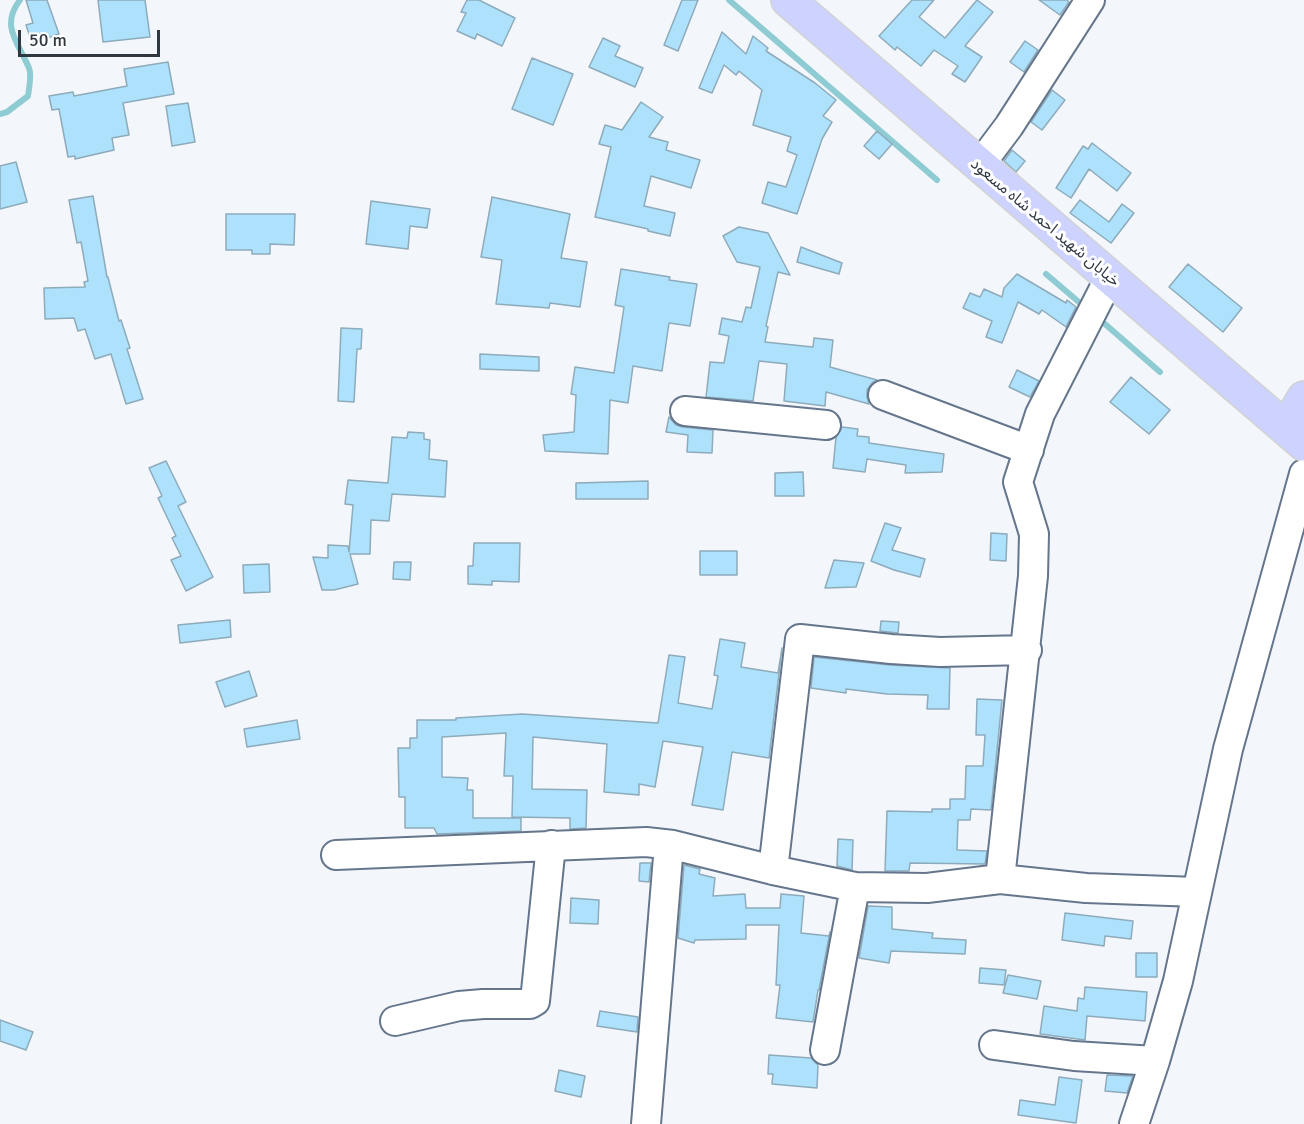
<!DOCTYPE html>
<meta charset="utf-8">
<style>
body{margin:0}
#map{position:relative;width:1304px;height:1124px;overflow:hidden;background:#f3f7fc;font-family:Signika,sans-serif}
canvas{display:block}
.scale{position:absolute;left:18px;top:30px;width:142px;height:27px;box-sizing:border-box;border:3px solid #2f3740;border-top:0;padding-left:8px;font-size:18px;line-height:21px;white-space:nowrap;color:#2f3740;-webkit-text-stroke:4px #fff;paint-order:stroke}
</style>
<div id="map">
<canvas width="1304" height="1124"></canvas>
<div class="scale">50 m</div>
</div>
<script>
const ctx = document.querySelector('canvas').getContext('2d');
ctx.lineJoin = 'round';
function strokePath(path, color, width, dash) {
  ctx.strokeStyle = color;
  ctx.lineWidth = width;
  ctx.lineCap = dash ? 'butt' : 'round';
  ctx.setLineDash(dash || []);
  ctx.stroke(path);
}
function fill(path, color) {
  ctx.fillStyle = color;
  ctx.fill(path, 'evenodd');
}
function label(font, color, halo, rows, align = 'center') {
  ctx.font = font + ' Signika,"Noto Sans Arabic",sans-serif';
  ctx.lineWidth = 6;
  ctx.setLineDash([]);
  ctx.textBaseline = 'middle';
  ctx.strokeStyle = halo;
  ctx.fillStyle = color;
  for (const [text, x, y, turn = 0] of rows) {
    ctx.save();
    ctx.translate(x, y);
    ctx.rotate((+turn || 0) * Math.PI / 180);
    ctx.textAlign = isNaN(turn) ? turn : align;
    if (halo) ctx.strokeText(text, 0, 0);
    ctx.fillText(text, 0, 0);
    ctx.restore();
  }
}
strokePath(new Path2D(`
 M729,0L937,180
 M0,114L7,112L28,96C29,88 32,75 29,68C18,42 0,26 20,0
 M1046,274L1087,309
 M1097,317L1160,372`), '#8ecbd2', 6);
const building = new Path2D(`
 M26,0H47L59,34L32,43L26,25L33,23Z
 M98,0H145L150,37L103,42Z
 M467,0H479L515,18L502,46L477,34L475,39L457,31L466,13L461,12Z
 M682,0H698L678,51L664,45Z
 M912,0H934L919,17L945,38L977,0L993,12L965,46L982,57L965,82L952,74L958,66L934,50L921,66L897,47L895,50L879,36Z
 M1039,0H1067L1069,2L1060,15Z
 M722,32L746,54L753,36L768,48L766,51L815,83L836,100L823,116L832,122L822,139L797,214L762,203L768,182L786,187L797,155L787,151L791,137L753,125L762,90L739,71L736,75L724,65L712,93L699,88Z
 M603,38L620,46L615,56L643,68L635,87L589,67Z
 M1025,41L1038,50L1024,72L1010,62Z
 M532,58L573,74L553,125L512,109Z
 M168,62L174,94L123,103L129,135L112,138L114,150L75,159V156L68,157L59,109L52,110L49,96L73,92L74,96L127,86L124,69Z
 M1052,90L1065,100L1042,130L1031,122Z
 M641,102L663,117L649,137L668,142L666,150L700,160L691,188L651,176L644,206L675,213L670,236L648,231V229L595,217L611,147L599,144L605,125L622,130Z
 M188,103L195,142L172,146L166,106Z
 M877,131L892,144L879,159L864,146Z
 M1092,143L1131,173L1117,191L1089,169L1071,198L1056,188L1083,146L1088,149Z
 M1012,150L1025,161L1016,172L1004,161Z
 M16,162L27,202L0,209V166Z
 M93,196L107,277H108L119,321L121,320L130,348L127,349L143,399L126,404L111,354L95,359L85,329L78,331L74,318L45,319L44,288L85,287L84,282L88,281L81,242L77,243L69,200Z
 M492,197L570,214L561,258L587,262L580,307L550,303L549,308L496,304L502,260L481,257Z
 M1080,200L1109,222L1122,204L1134,213L1111,243L1070,213Z
 M371,201L430,209L427,228L410,226L408,249L366,244Z
 M226,214H295L294,245L270,244V254H252V250H226Z
 M739,227L768,233L790,275L778,272L766,326L768,327L765,342L813,347L814,338L833,340L830,367L877,380L872,383L867,390V397L869,404L826,392L825,406L784,401L787,364L759,361L753,401L706,397L710,362L724,363L729,336L719,334L722,318L742,322L746,307L751,308L760,267L737,262L723,236Z
 M801,247L842,263L839,274L797,262Z
 M1188,264L1242,308L1223,332L1169,287Z
 M621,269L670,277L669,280L697,284L690,326L669,323L662,371L633,366L628,403L610,400L608,454L545,451L543,435L574,432L576,395L571,394L575,367L614,373L624,307L615,305Z
 M1017,274L1066,303L1067,300L1076,307L1066,327L1042,310L1039,314L1018,302L1002,343L986,337L992,321L963,308L970,293L980,297L984,289L1002,297L1004,288Z
 M341,328L362,329L361,349H357L354,402L338,401Z
 M480,354L539,357V371L480,369Z
 M1017,370L1039,381L1030,397L1009,387Z
 M1131,377L1170,410L1149,434L1110,402Z
 M669,417L676,425L683,427L713,430L712,453L687,452L688,435L666,432Z
 M842,427L858,429L857,436L869,437V443L944,454L942,472L905,473L906,465L867,459L865,472L833,468L836,437Z
 M408,432L424,433V439L430,440L429,459L447,461L445,497L392,494L389,521L371,520L370,554H350L358,584L334,590H322L313,557L328,558V545L348,546L349,552L353,505L345,504L348,480L388,483L392,437L407,438Z
 M166,461L186,502L178,506L213,577L186,591L171,560L181,556L172,538L176,536L158,498L162,496L149,468Z
 M803,472L804,496H775V473Z
 M648,481V499H576V483Z
 M885,523L901,528L892,550L925,559L920,577L894,570L871,561Z
 M991,533L1007,534L1006,561L990,560Z
 M474,543H520L519,582L492,581V585L468,584V566H473Z
 M700,551H737V575H700Z
 M834,560L864,563L856,587L825,588Z
 M394,562H411L410,580L393,579Z
 M269,564L270,592L244,593L243,565Z
 M230,620L231,637L180,643L178,625Z
 M881,621L899,622L898,633L880,631Z
 M720,639L745,643L741,667L778,673L782,648L769,758L732,752L723,810L692,805L703,747L663,741L655,787L639,784V795L604,792L607,744L533,737L532,789L587,790L586,828L570,829V818L512,817L513,776H504L506,733L442,737V777L468,778L467,790H473V818H521V831L437,834L434,828H405V797H399L398,748H410V738H417V720H456V718L522,714L658,723L669,655L685,657L678,703L712,709L718,676L714,675Z
 M814,657L890,665L950,668L949,709H927L928,695L887,694L846,689V693L811,688Z
 M249,671L257,696L225,707L216,682Z
 M977,699L1002,700L991,810L971,809L970,820H958L957,850L987,851L985,864L910,863L909,871H885L887,811L932,812V809H950V799H965L966,766H983L985,735H976Z
 M297,720L300,739L247,747L244,729Z
 M838,839L853,840L852,870L837,866Z
 M640,863H651L649,882L639,881Z
 M684,865L700,869L699,874L715,878L713,896L745,894L746,908H780L781,894L804,896L801,933L829,936L830,932L819,990H818L813,1022L776,1018L780,985H776L779,925H746V939L695,940L694,943L678,938Z
 M571,898L599,900L598,924L570,923Z
 M868,906L892,907V929L933,933L932,938L966,940L965,954L891,951L889,963L859,958Z
 M1065,913L1133,921L1131,939L1105,936L1104,946L1062,940Z
 M1136,953H1157V977H1136Z
 M980,968L1006,970L1004,985L979,983Z
 M1008,975L1041,981L1037,999L1003,993Z
 M1085,987L1147,992L1145,1021L1087,1016L1085,1040L1040,1034L1044,1006L1077,1011L1078,998L1084,999Z
 M600,1011L638,1017L637,1032L597,1026Z
 M0,1020L33,1032L26,1050L0,1041Z
 M769,1055L811,1058L818,1065L817,1088L772,1084L773,1074H768Z
 M559,1070L585,1076L581,1097L555,1091Z
 M1107,1075L1133,1076L1127,1093L1105,1091Z
 M1059,1077L1082,1080L1076,1123L1018,1115L1020,1100L1055,1105Z`);
fill(building, '#aee1fb');
strokePath(building, '#8dabbb', 1.5);
const minor = new Path2D(`
 M979,166L1009,126L1090,0
 M883,395L1029,450
 M685,411L826,425
 M336,855L646,842L673,845L773,870L855,887L927,888L1000,879L1086,888L1197,892
 M773,870L800,639L891,649L940,652L1027,650
 M1000,879L1033,576L1034,534L1018,482L1040,414L1110,277
 M395,1021L459,1006L483,1004H530L535,1001L551,845
 M994,1045L1074,1056L1155,1061
 M825,1050L855,887
 M646,1124L669,845
 M1134,1124L1155,1061L1178,981L1228,749L1304,474`);
const major = new Path2D(`
 M788,0L1304,444
 M1286,428L1304,398`);
strokePath(minor, '#65768c', 32);
strokePath(major, '#d1d3d5', 36);
strokePath(minor, '#fff', 28);
strokePath(major, '#cdd2fe', 33);
label('16px', '#2f3740', '#fff', [
 ["خیابان شهید احمد شاه مسعود",1045,223,40]
]);
</script>
